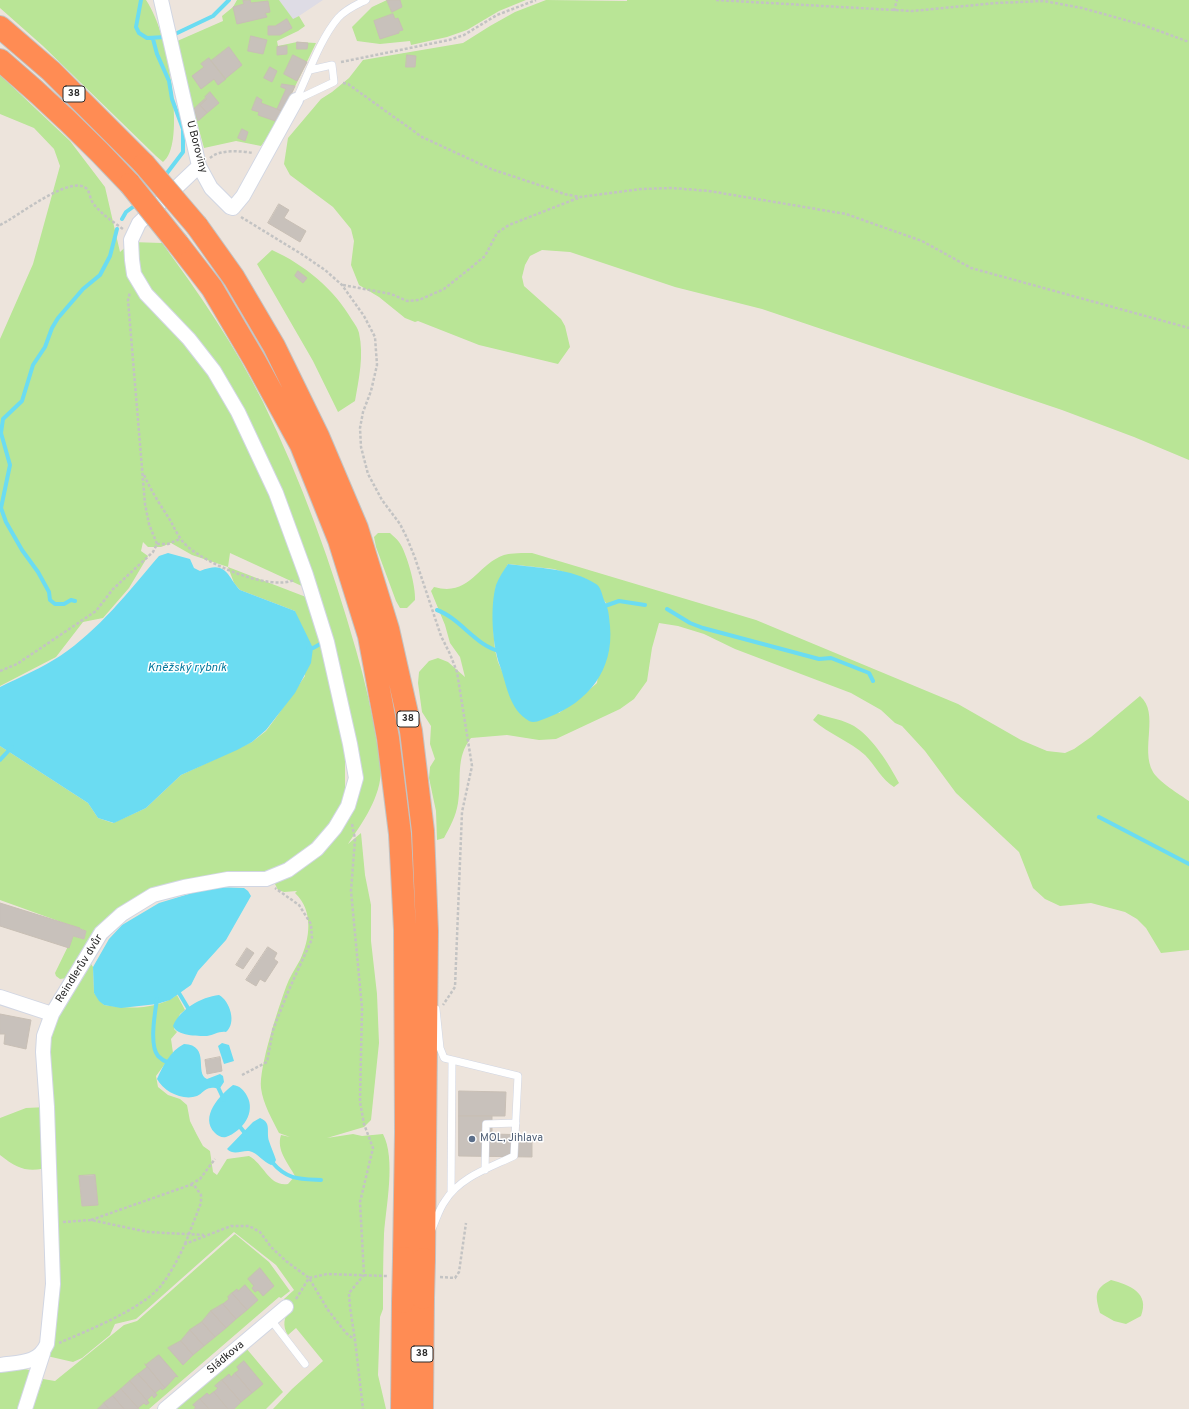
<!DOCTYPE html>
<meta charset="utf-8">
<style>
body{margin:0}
canvas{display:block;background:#ede4dc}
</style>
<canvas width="1189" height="1409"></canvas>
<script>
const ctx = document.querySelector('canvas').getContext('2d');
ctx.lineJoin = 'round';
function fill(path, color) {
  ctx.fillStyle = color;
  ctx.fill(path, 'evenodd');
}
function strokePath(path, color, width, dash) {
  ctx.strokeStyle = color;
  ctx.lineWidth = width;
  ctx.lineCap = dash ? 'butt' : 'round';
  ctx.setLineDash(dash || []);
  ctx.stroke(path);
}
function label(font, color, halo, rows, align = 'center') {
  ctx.font = font + ' Overpass,sans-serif';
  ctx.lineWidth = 3;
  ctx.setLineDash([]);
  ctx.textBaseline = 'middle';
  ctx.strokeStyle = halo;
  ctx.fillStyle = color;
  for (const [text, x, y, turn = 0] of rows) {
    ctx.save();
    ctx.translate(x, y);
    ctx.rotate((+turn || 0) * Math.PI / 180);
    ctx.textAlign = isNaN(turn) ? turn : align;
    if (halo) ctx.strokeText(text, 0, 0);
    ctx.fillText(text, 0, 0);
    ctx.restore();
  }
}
fill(new Path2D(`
 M279,0H323L293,20Z`), '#dedce5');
fill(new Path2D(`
 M0,0H146C152,9 158,23 161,34C169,58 185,146 163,162L156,156L43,46L0,8Z
 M237,0H279L293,19L299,16L305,26L298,31L277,41L278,46L297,42L316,43L278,122L261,146L236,141L204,148L175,42L223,21L222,16L233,7Z
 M387,0H526L499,11L467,30L447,37L411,45L410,41L380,44L357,41L352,27L372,7Z
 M546,0L627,1V0H1189V460L1134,437L1062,410L762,309L675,287L570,252L542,250L530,256L525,265L522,277L524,286L561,319L565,326L570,347L558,364L479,345L418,321L415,322L405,318L379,297L359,285L351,265L354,241L351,229L333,207L290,175L284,164L288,138L321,99L332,92L349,78L363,60L463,43L490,26L515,12Z
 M0,75L70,141L105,187L120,252L131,242L162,243C199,293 235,346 263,402C302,482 332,565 356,650C365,681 372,712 377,743C379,752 381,761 381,769C381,797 363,822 348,844L361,833L365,875L371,905V941L377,994L379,1043L371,1120L364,1127L327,1138L353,1134L362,1136L383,1134C396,1159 386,1206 384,1234C383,1259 383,1284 383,1309L380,1317L378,1375L386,1409H273L292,1389L323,1361L296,1328L288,1335C282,1326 284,1317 290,1308L284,1299L294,1290L276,1265L234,1232L136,1319L115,1324L110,1335L82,1358L73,1362L47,1356L54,1166C30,1173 20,1171 0,1155V1118L26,1108L47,1107L44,1036L86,956L93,967L94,993L104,1005C127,1009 157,1010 177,995L185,1010L180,1014L174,1029L177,1032L171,1039L173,1053L156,1076L158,1087L168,1095L180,1099L187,1105L190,1121L197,1135L203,1146L210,1151L213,1172L217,1175L227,1159L249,1156C264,1164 269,1187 288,1184L295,1176C288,1163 276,1150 281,1135L290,1137L279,1133C272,1119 263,1104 261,1088C259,1067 278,1009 286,987C289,978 295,969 300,960C310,939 314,911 295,893L297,891L284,892L278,890L275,884L276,880L310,862L343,829L356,803L317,593L230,553L228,567L306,597L330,676L345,757V797L332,822L298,857L274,872L129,903L116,909L95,929L91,940L67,978L60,979L56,976L55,973L73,936L84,939L86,931L0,900V746L88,803L98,818L113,823L146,808L181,775L252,742L266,731L275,719L305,676L295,611L240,590L234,583L228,567L192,555L171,543L161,547H148L143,542L141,551L148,556L129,588L103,618L83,622L56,657L0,686V339L33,264L60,166L54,149L34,128L0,114ZM94,1175L98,1204L82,1206L79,1176Z
 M272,250C305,265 334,289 352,320C355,324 358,329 359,333C364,356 359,378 355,401L338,412L313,361L257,264Z
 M378,533H390C393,536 397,539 399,542C407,553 416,587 415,600L407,608H400L396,601L376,547L374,537Z
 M532,553L756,620L958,704L1021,740L1047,751L1065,753L1074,749L1091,737L1140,696C1160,713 1140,749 1153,772C1159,782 1179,794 1189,801V950L1161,953L1146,928L1137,919L1125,912L1091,903L1060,906L1045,899L1033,888L1019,852L956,793L925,751L902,726L895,723L881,710L851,693L735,649L704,634L678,626L659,623L652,648L647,681L634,699L620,709L556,739L539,740L507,735L471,738C455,758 462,779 458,803C456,816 450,827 444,838L437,840L436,811L429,778L430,767L435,759L430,744L431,726L422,712L418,683L419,672L429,661L438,658L448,662L465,677L460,657L450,643L445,625L431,591L434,587C470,597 476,565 504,555C512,553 523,553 532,553ZM508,564L554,569L586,579L607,604L597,683L582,696L559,713L505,678L498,662L495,650L493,627L494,601L496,586Z
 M818,714C830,718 844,720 854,726C873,738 889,764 899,783L894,787C882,780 875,765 865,755C849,741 829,734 813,720Z
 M235,1234L269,1262L290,1291L281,1298L279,1297L149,1409H32L43,1379L55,1381L124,1325L137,1321Z
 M1111,1280C1130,1285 1150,1293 1141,1316L1126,1324L1114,1321L1100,1313C1095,1295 1094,1289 1111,1280Z
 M246,1348L283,1392L266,1409H175Z
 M17,1367L33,1371L20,1409H0V1370Z`), '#b9e596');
fill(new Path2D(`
 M168,553L190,559L194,568L200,571C227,560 226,575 240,590L295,611L313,648L311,663L295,693L266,730L252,742L237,750L181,775L146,808L114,823L98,818L88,803L0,746V687C20,677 42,668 60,656C99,630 129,591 159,556Z
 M508,564C536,568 572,568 596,584C601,587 602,595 604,600C609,609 609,617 610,626C614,670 588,702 549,717C543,719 535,724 529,721C509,709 507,686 500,666C492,644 490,607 496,585C499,577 504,570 508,564Z
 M212,887L244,888L248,891L251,896L226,940L198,971L191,985L170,1000L157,1004L121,1008L104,1005L99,1001L94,993L93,967L109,939L122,925L159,903Z
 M219,995C230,1001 237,1023 226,1032C219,1031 214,1035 207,1036C197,1036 177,1036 173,1026C180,1009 201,997 219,995Z
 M222,1043L229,1045L234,1061L224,1064L218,1046Z
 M184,1044C211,1045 194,1074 207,1079L220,1074L223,1076L224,1082L220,1088C216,1089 214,1087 211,1088C205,1088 202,1094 197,1096C183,1101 164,1092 157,1079C163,1066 170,1051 184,1044Z
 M233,1085C240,1086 244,1090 247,1096C256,1112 243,1131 226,1137C222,1138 218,1136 215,1133C199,1117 220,1095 233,1085Z
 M260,1118C272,1123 266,1131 269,1141C271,1147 274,1154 276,1160L274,1164L271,1165C263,1162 258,1153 249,1151C242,1150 234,1156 227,1149L253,1122Z`), '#6bdcf2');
strokePath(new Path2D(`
 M141,0L136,27L139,33L147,38L166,37
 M173,35L213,16L229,0
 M153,39L157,54L169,81L172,99L183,129V152L164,177
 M122,219L126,212L137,204
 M75,601L71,600L64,604H55L50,600L49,592L38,572L22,550L6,522L1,508L10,465L1,433L3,419L22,401L33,365L45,347L52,328L58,318L83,289L100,275L110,256L117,229
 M602,607L619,601L645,605
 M667,609L690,623L703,628L819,659L831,658L869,673L873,681
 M437,610C460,618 477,647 500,651
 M308,648H313L322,643
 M0,760L12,747
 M1099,817L1189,864
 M179,993L188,1008
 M157,999C155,1013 149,1045 158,1056C161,1059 166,1062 169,1063
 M217,1085L224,1100
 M237,1123L248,1137
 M272,1162C287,1180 300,1179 321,1180`), '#6bdcf2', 4);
const building = new Path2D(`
 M250,0L251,3L268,1L270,12L265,13L267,17L237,24L233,7L244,4L243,1Z
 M387,0H400L402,7L392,12Z
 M393,14L395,19L398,18L403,30L399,31V33L380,39L374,21Z
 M287,19L292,28L280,35H268V26H275Z
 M251,36L267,40L263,54L248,51Z
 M297,42L308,43L307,49H297Z
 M287,46V54L277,55V47Z
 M229,47L242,65L225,79L211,61Z
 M293,55L307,62L297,81L284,74Z
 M407,55L416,56L415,67H406Z
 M209,58L226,79L218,85L214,79L201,89L192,76L204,67L201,64Z
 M270,67L277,71L272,82L264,78Z
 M282,84L295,86L283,112L277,109L286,89L281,87Z
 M210,92L219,103L207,113L200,105L207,99L205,97Z
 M257,97L262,100L261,103L282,111L278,122L258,115L259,112L252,110Z
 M206,98L207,99L200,105L207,113L198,121L194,109Z
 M242,129L248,132L245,141L238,138Z
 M279,204L289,210L284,218L306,231L300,242L268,223Z
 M298,271L307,278L303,283L295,276Z
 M0,903L80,928V929L86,931L84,939L73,936L69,948L0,926Z
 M268,947L277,953L274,959L278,962L265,982L260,979L256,986L246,980Z
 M247,948L254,953L243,969L236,965Z
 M0,1014L31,1020L26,1049L4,1044L5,1034H0Z
 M220,1057L222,1071L207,1074L205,1060Z
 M459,1091L506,1092L505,1116H459Z
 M459,1116H492V1134L532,1135V1157L459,1156Z
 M95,1175L98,1205L82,1206L79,1176Z
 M260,1268L274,1286L263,1296L258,1290L255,1292L252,1288L254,1286L248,1279Z
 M245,1285L258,1300L247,1310L232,1293L237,1289L238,1291Z
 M232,1293L247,1310L236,1319L223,1304L229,1299L228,1297Z
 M223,1304L236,1319L226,1328L211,1311Z
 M211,1311L226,1328L215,1337L202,1322Z
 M202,1322L215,1337L204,1346L190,1330Z
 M190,1330L204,1346L193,1355L181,1341Z
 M181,1341L193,1355L183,1365L168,1348Z
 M159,1355L178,1377L176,1376L165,1388L146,1365Z
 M244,1361L263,1384L252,1393L235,1373L239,1370L237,1367Z
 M145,1364L165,1388L162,1390L161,1388L155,1393L157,1395L138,1374L147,1367Z
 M235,1373L252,1393L241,1402L222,1380L229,1374L231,1377Z
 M138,1374L157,1395L154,1398L152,1395L147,1400L149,1403L130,1381Z
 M222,1380L241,1402L234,1409H228L214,1392L218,1388L215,1386Z
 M130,1381L149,1403L146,1405L144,1403L138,1408L139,1409L121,1389Z
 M121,1389L139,1409H124L113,1396Z
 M214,1392L228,1409H209L200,1399L207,1393L209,1395Z
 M113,1396L124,1409H109L104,1403Z
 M200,1399L209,1409H194L196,1407L193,1405Z
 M104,1403L109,1409H98Z`);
fill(building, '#c8c1bb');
strokePath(building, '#c8bfb5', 1);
const lane = new Path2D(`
 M296,100C308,75 320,39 338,18C346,9 356,5 366,0
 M296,100L334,82L332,65L310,70
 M485,1170L486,1124L516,1123
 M451,1192L452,1061
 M432,1229C436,1220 439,1209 445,1201C460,1177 489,1168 514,1156L518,1076L444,1058L440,1048L436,1009
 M271,1320L305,1364`);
const street = new Path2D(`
 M161,0L199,166L211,188L230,207L233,208L243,196L296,100
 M0,997L52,1014
 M0,1365C20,1362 38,1364 47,1344L53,1284L47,1107L43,1052L44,1036L52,1014L101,933L122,914L153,895L184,887L228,879H266L288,870L317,849L335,828L348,806L356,778L350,744L327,642L306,575L276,493L238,412L214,371L189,339L146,294L134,274L132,260L131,240L139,223L199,166
 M25,1409L43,1353
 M165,1409L286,1307`);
const highway = new Path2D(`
 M0,27L51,71L144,164
 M0,60C46,99 89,140 130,184
 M197,226L234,278L274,346L318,436L357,528L388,629L411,731L423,831L427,931L424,1259
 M178,244L212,288L255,361L301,445L339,540L369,636L388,738L400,834L405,930L406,1132L404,1258
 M402,1409L403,1302
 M422,1409L423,1298`);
strokePath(lane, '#d1d6e3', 8);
strokePath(street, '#d1d6e3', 16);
strokePath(highway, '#c3c3c3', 24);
strokePath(new Path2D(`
 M716,0L912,11L996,3L1044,1L1082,8L1143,25L1189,42
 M894,11L897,0
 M341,62L449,40L464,35L497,15L536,0
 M343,83L348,84L422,137L491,169L548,188L564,194L580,197L641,189L672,188L709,191L846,214L922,241L971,268L1189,328
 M210,158C220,149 241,151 253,153
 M241,217L303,255L325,270L342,285L364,316L375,337L377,365L371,391L363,412L360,428L361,447L368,474L382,500L400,524L407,538L415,558L441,636L450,654L457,672L472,766L462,812L455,987L443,1005
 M0,225C16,218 71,173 87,189C90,193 90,199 93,203C101,214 112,221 123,229
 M343,285L391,294L407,301L419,300L444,289L468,270L485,256L497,233L509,225L578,198
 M144,475C151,491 161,506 170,520C175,529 179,539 187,546C207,564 268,591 294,580
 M157,544H168L180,539
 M0,671L17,664L96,611L113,589L153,552L157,544L149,524L145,504L128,300L130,292
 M352,824L355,839L351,891L362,1008L360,1102L364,1124L373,1148L360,1202L364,1275L349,1293L350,1307L355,1340
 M242,1075L267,1062L273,1030L287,994L312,939L311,924L299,905L275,888
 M191,1184L200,1179L215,1159
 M91,1220L190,1185H194L201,1195V1203L185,1244
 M63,1222L91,1220L148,1232L204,1235
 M440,1277L455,1278L459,1272L466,1223
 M296,1299L309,1278L327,1274L387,1276
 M59,1343C87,1331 139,1310 159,1288C170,1275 178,1259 185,1244L231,1226H249L260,1232L271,1247L286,1261L309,1278L328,1310L346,1333L355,1340L363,1409`), '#c3c3c3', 2.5, [3, 2]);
strokePath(lane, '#fff', 7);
strokePath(street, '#fff', 14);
strokePath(highway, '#ff8c54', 22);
const highwayBridge = new Path2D(`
 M144,164L197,226
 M130,184L178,244
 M423,1298L424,1259
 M403,1302L404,1258`);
strokePath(highwayBridge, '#c3c3c3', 24, []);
strokePath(highwayBridge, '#ff8c54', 22);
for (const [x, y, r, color] of [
 [472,1139,4,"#5c6f8a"]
]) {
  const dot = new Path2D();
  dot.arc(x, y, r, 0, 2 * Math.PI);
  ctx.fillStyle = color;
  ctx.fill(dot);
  strokePath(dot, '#fff', 1.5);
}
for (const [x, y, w] of [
 [74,94,22],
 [408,719,22],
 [422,1354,22]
]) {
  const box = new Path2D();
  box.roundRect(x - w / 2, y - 8, w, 16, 3);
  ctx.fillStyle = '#fff';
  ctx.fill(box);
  strokePath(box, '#2a2a2a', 1);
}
label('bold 10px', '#2a2a2a', null, [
 ["38",74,94],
 ["38",408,719],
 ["38",422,1354]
]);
label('11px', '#2a2a2a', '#fff', [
 ["U Boroviny",196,147,75],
 ["Reindlerův dvůr",80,969,-58],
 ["Sládkova",226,1358,-40]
]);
label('11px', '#4e5e75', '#fff', [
 ["MOL, Jihlava",480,1139]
], 'left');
label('italic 12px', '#097b9f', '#fff', [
 ["Kněžský rybník",187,669]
]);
</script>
